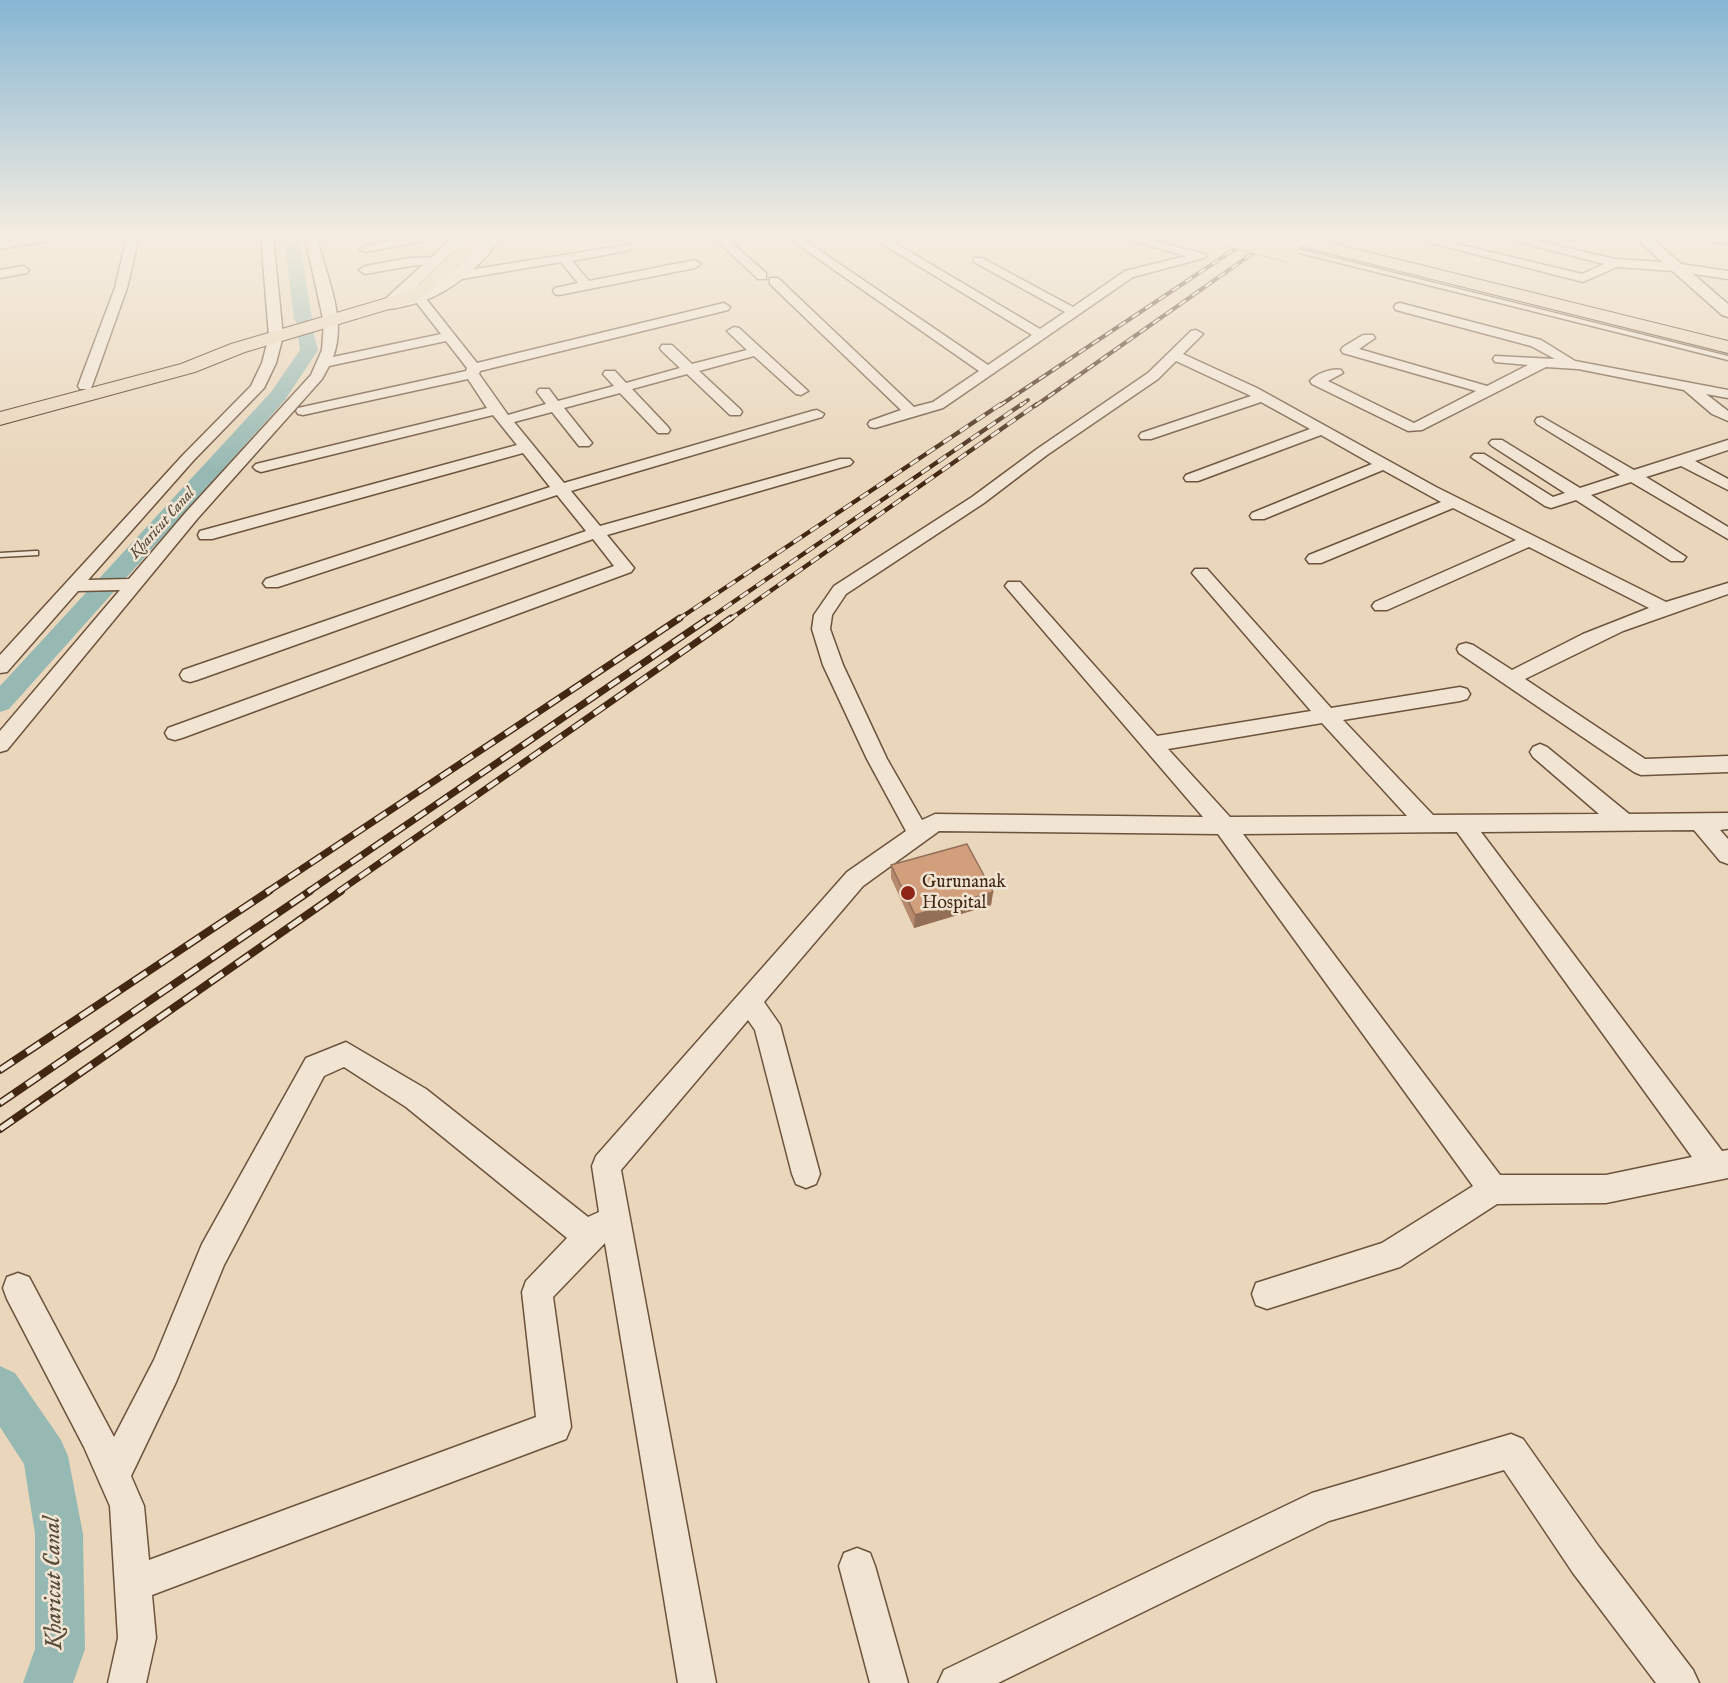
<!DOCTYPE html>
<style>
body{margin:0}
canvas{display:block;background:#e9d6bb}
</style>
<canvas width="1728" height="1683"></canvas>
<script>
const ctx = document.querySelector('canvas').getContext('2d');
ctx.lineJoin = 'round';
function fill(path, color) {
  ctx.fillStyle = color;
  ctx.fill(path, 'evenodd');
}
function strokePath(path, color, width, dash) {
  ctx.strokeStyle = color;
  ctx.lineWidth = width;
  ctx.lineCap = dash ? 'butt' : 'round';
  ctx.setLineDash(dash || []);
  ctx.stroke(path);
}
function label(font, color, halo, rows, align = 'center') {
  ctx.font = font + ' "IM FELL English",serif';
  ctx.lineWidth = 5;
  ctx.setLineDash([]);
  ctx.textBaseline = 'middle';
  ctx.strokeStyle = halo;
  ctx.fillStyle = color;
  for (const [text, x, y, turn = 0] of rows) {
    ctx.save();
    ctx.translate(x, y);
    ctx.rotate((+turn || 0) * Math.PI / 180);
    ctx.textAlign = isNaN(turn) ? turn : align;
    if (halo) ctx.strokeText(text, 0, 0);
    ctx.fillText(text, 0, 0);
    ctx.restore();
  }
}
fill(new Path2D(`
 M284,237H299L312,319L309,323H297L294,319Z
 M307,330L313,331L318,350L285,400L9,709L0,712V686L271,392L300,350L298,335L301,331Z
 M0,1366L15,1373L61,1440L68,1456L83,1534L85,1649L73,1683H23L35,1649V1534L24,1464L0,1427Z`), '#97b9b3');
const service = new Path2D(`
 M1294,248L1728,356V360L1292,251Z
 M35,551H38V555L0,557V553Z`);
const minor = new Path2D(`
 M31,237H58L53,240L0,249V243Z
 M127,237H139L127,288L92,386L90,389H80L78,386L115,288Z
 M261,237H273L283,336L276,363L264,388L193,461L88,580L129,579L186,512L311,375L322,350L324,323L305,237H317C325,274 348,319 333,357L441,334L413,298L419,294L423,295L477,363L724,303L730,307L728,310L480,371L479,374L508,415L546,404L537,392L539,389H549L558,401L614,386L603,374L605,371H615L626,383L680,368L662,351L660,348L662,345H672L692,364L747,350L727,331L734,327L739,328L808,391L801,395L796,394L754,356L699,371L740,409L742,412L740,415H730L687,374L632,389L668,427L670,430L668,433H658L620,393L564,408L592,443L589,446H579L552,412L514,422L564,483L812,411L817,410L824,414L822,417L571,491L600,526L840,459H850L853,462L850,465L607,535L634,568L631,572L182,738L175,740L168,738L165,733L168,728L614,566L593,539L197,680L190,682L183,680L180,675L183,670L586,531L557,495L278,587H266L263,583L266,579L550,487L523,453L212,539H200L198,535L200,531L517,445L493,415L261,472L256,470L253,467L256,464L487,408L468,379L303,415L298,414L296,411L298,408L466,371L467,368L446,341L329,366L322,379L198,518L7,750L0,752V731L120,590L78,591L7,672L0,673V655L183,455L251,386L262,363L269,336Z
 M409,237H434L429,240L365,252L359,249L365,246Z
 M713,237H725L766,273V279H758Z
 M787,237H800L988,365L1032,335L871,237H885L1040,329L1065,312L974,262V258H982L1073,307L1125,271L1186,256L1118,237H1138L1204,254L1206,256L1204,258L1133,277L943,408L875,428L870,427L868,424L870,421L901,410L770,284V278H778L914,407L933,402L979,371Z
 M1408,237H1428L1582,274L1604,264L1499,237H1520L1615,259L1674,263L1728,271V279L1674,271L1617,267L1583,282Z
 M1695,237L1728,238V244L1700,240Z
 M627,245L631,246V250L572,261L589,281L695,260L701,264L695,268L559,295L555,294L553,291L555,288L578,283L561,262L456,280L450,276L456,272Z
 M438,257L442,259V263L410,266L365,274L359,270L365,266L410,258Z
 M23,266L29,270L27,273L0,278V270Z
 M1400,303L1541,340L1575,361L1728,390V398L1706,394L1728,411V421L1712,414L1684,390L1578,369L1546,367L1422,430L1408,431L1312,384L1310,381C1316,374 1331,368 1341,370L1343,373L1328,381L1414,423L1476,391L1343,353L1341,350L1343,347L1363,335H1373L1375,338L1359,349L1487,386L1528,365L1495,362L1493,359L1495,356L1555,359L1531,346L1396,310L1394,307L1396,304Z
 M1196,330L1203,334L1183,354L1257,388L1436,487L1666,602L1728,583V594L1623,631L1525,679L1645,759L1728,756V772L1641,775L1634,772L1459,653L1457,649L1459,645L1466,643L1473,645L1512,670L1583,634L1649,608L1529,547L1387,610H1375L1372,606L1375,602L1516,540L1453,508L1321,563H1309L1306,559L1309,555L1441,502L1383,470L1264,519H1252L1250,516L1252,513L1372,464L1321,435L1198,481H1186L1184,478L1186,475L1310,429L1261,402L1151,439H1141L1139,436L1141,433L1251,396L1176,361L1158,379L1047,455L984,503L846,594L832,615L830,629L843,665L887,759L922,820L935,814L1203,817L1005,586L1008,582H1020L1157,736L1311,711L1192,573L1195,569H1207L1331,708L1460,687L1467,689L1470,694L1467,699L1460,701L1343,720L1433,815L1599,814L1533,757L1530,752L1533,747L1540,744L1547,747L1629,814L1728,813V829L1720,830L1728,839V864L1720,861L1694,830L1481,832L1722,1151L1728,1150V1178L1606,1203L1497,1204L1400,1267L1267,1309L1256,1305L1252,1294L1256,1283L1382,1243L1473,1186L1218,834L939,831L863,886L764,1002L780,1025L820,1174L816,1184L806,1188L796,1184L792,1174L755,1030L748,1020L621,1170L716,1683H678L605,1243L553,1297L571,1427L566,1439L152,1595L156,1638L146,1683H108L118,1638L110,1506L84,1447L7,1299L3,1288L7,1277L18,1273L29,1277L114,1437L154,1360L202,1244L306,1058L346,1042L426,1089L588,1217L599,1212L592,1166L596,1156L847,872L906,831L867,759L823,665L812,629L814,615L834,586L972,497L1037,449L1148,373L1191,331ZM1322,723L1407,816L1230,817L1168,749ZM1457,832L1692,1157L1606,1175H1500L1243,834ZM344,1067L406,1107L567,1238L526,1281L522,1292L536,1417L149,1560L144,1506L131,1476L176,1382L224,1265L324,1076Z
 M1542,417L1634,470L1728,440V450L1695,461L1728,479V490L1681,466L1646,477L1728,527V539L1631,482L1591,495L1686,557L1683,561H1671L1576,500L1551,508L1545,506L1471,457L1474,454H1484L1553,497L1565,493L1492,446L1489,443L1492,440H1502L1580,488L1620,475L1537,424L1535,421L1537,418Z
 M1511,1434L1523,1439L1599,1547L1693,1670L1699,1683H1656L1573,1573L1504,1470L1329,1521L998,1683H938L944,1670L1312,1493Z
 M857,1548L870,1553L875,1566L908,1683H870L839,1566L844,1553Z`);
const tertiary = new Path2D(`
 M453,237H469L406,296C441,289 463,261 487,237H502C477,270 446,298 405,306C397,308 390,310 382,308L380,305L382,302Z
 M1634,237H1650L1728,304V317L1722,315Z`);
const primary = new Path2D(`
 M470,237H488L431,292L416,301L245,352L195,372L0,425V412L181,364L231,344L404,293L419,284Z
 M1278,237H1307L1728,341V353L1280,241Z`);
strokePath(service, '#6c533d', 3);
strokePath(minor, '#6c533d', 3);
strokePath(tertiary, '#6c533d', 3);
strokePath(primary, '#422713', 2);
fill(service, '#f1e4d3');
fill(minor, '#f1e4d3');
fill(tertiary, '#f1e4d3');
fill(primary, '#e9d6bb');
const railFar3 = new Path2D(`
 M999,406L1253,237
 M1020,406L1028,400
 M1035,406L1276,237`);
const railFar2 = new Path2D(`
 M677,620L1001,404
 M707,620L1022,404
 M729,620L1037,404`);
const railFar1 = new Path2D(`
 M267,892L680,618
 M308,892L709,618
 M338,892L731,618`);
const rail = new Path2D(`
 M0,1070L269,891
 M0,1103L310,891
 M0,1129L341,891`);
strokePath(railFar3, '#422713', 4);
strokePath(railFar2, '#422713', 4.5);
strokePath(railFar1, '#422713', 7);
strokePath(rail, '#422713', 8);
strokePath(railFar3, '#f1e4d3', 2, [8]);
strokePath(railFar2, '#f1e4d3', 3, [10]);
strokePath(railFar1, '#f1e4d3', 4.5, [13]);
strokePath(rail, '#f1e4d3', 5, [16]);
const serviceBridge = new Path2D(`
 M1276,240L1298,245`);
const primaryBridge = new Path2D(`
 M1230,237L1290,253`);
strokePath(serviceBridge, '#6c533d', 8, []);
strokePath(primaryBridge, '#422713', 20, []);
strokePath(serviceBridge, '#f1e4d3', 6);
strokePath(primaryBridge, '#e9d6bb', 19);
fill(new Path2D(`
 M891,865L993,892L991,905L914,928L891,878Z`), '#b5896c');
fill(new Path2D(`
 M993,892L991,905L914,928L915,915Z`), '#936f58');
const building = new Path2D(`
 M967,844L993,892L915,915L891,865Z`);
fill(building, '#d29f7d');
strokePath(building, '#936f58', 1.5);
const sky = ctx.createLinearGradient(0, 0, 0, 473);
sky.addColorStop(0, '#87b6d3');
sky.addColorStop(0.5, '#f5ede0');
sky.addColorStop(1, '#f5ede000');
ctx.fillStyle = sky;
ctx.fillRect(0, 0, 1728, 473);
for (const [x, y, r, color] of [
 [908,893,8,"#8f2418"]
]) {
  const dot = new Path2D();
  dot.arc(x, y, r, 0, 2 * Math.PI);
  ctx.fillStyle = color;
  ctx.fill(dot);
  strokePath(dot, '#f1e4d3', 2);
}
label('italic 16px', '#574c3b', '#f1e4d3', [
 ["Kharicut Canal",163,524,-48]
]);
label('18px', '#422713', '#f1e4d3', [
 ["Gurunanak",922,883],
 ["Hospital",922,904]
], 'left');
label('italic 24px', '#574c3b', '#f1e4d3', [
 ["Kharicut Canal",55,1583,-91]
]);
</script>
